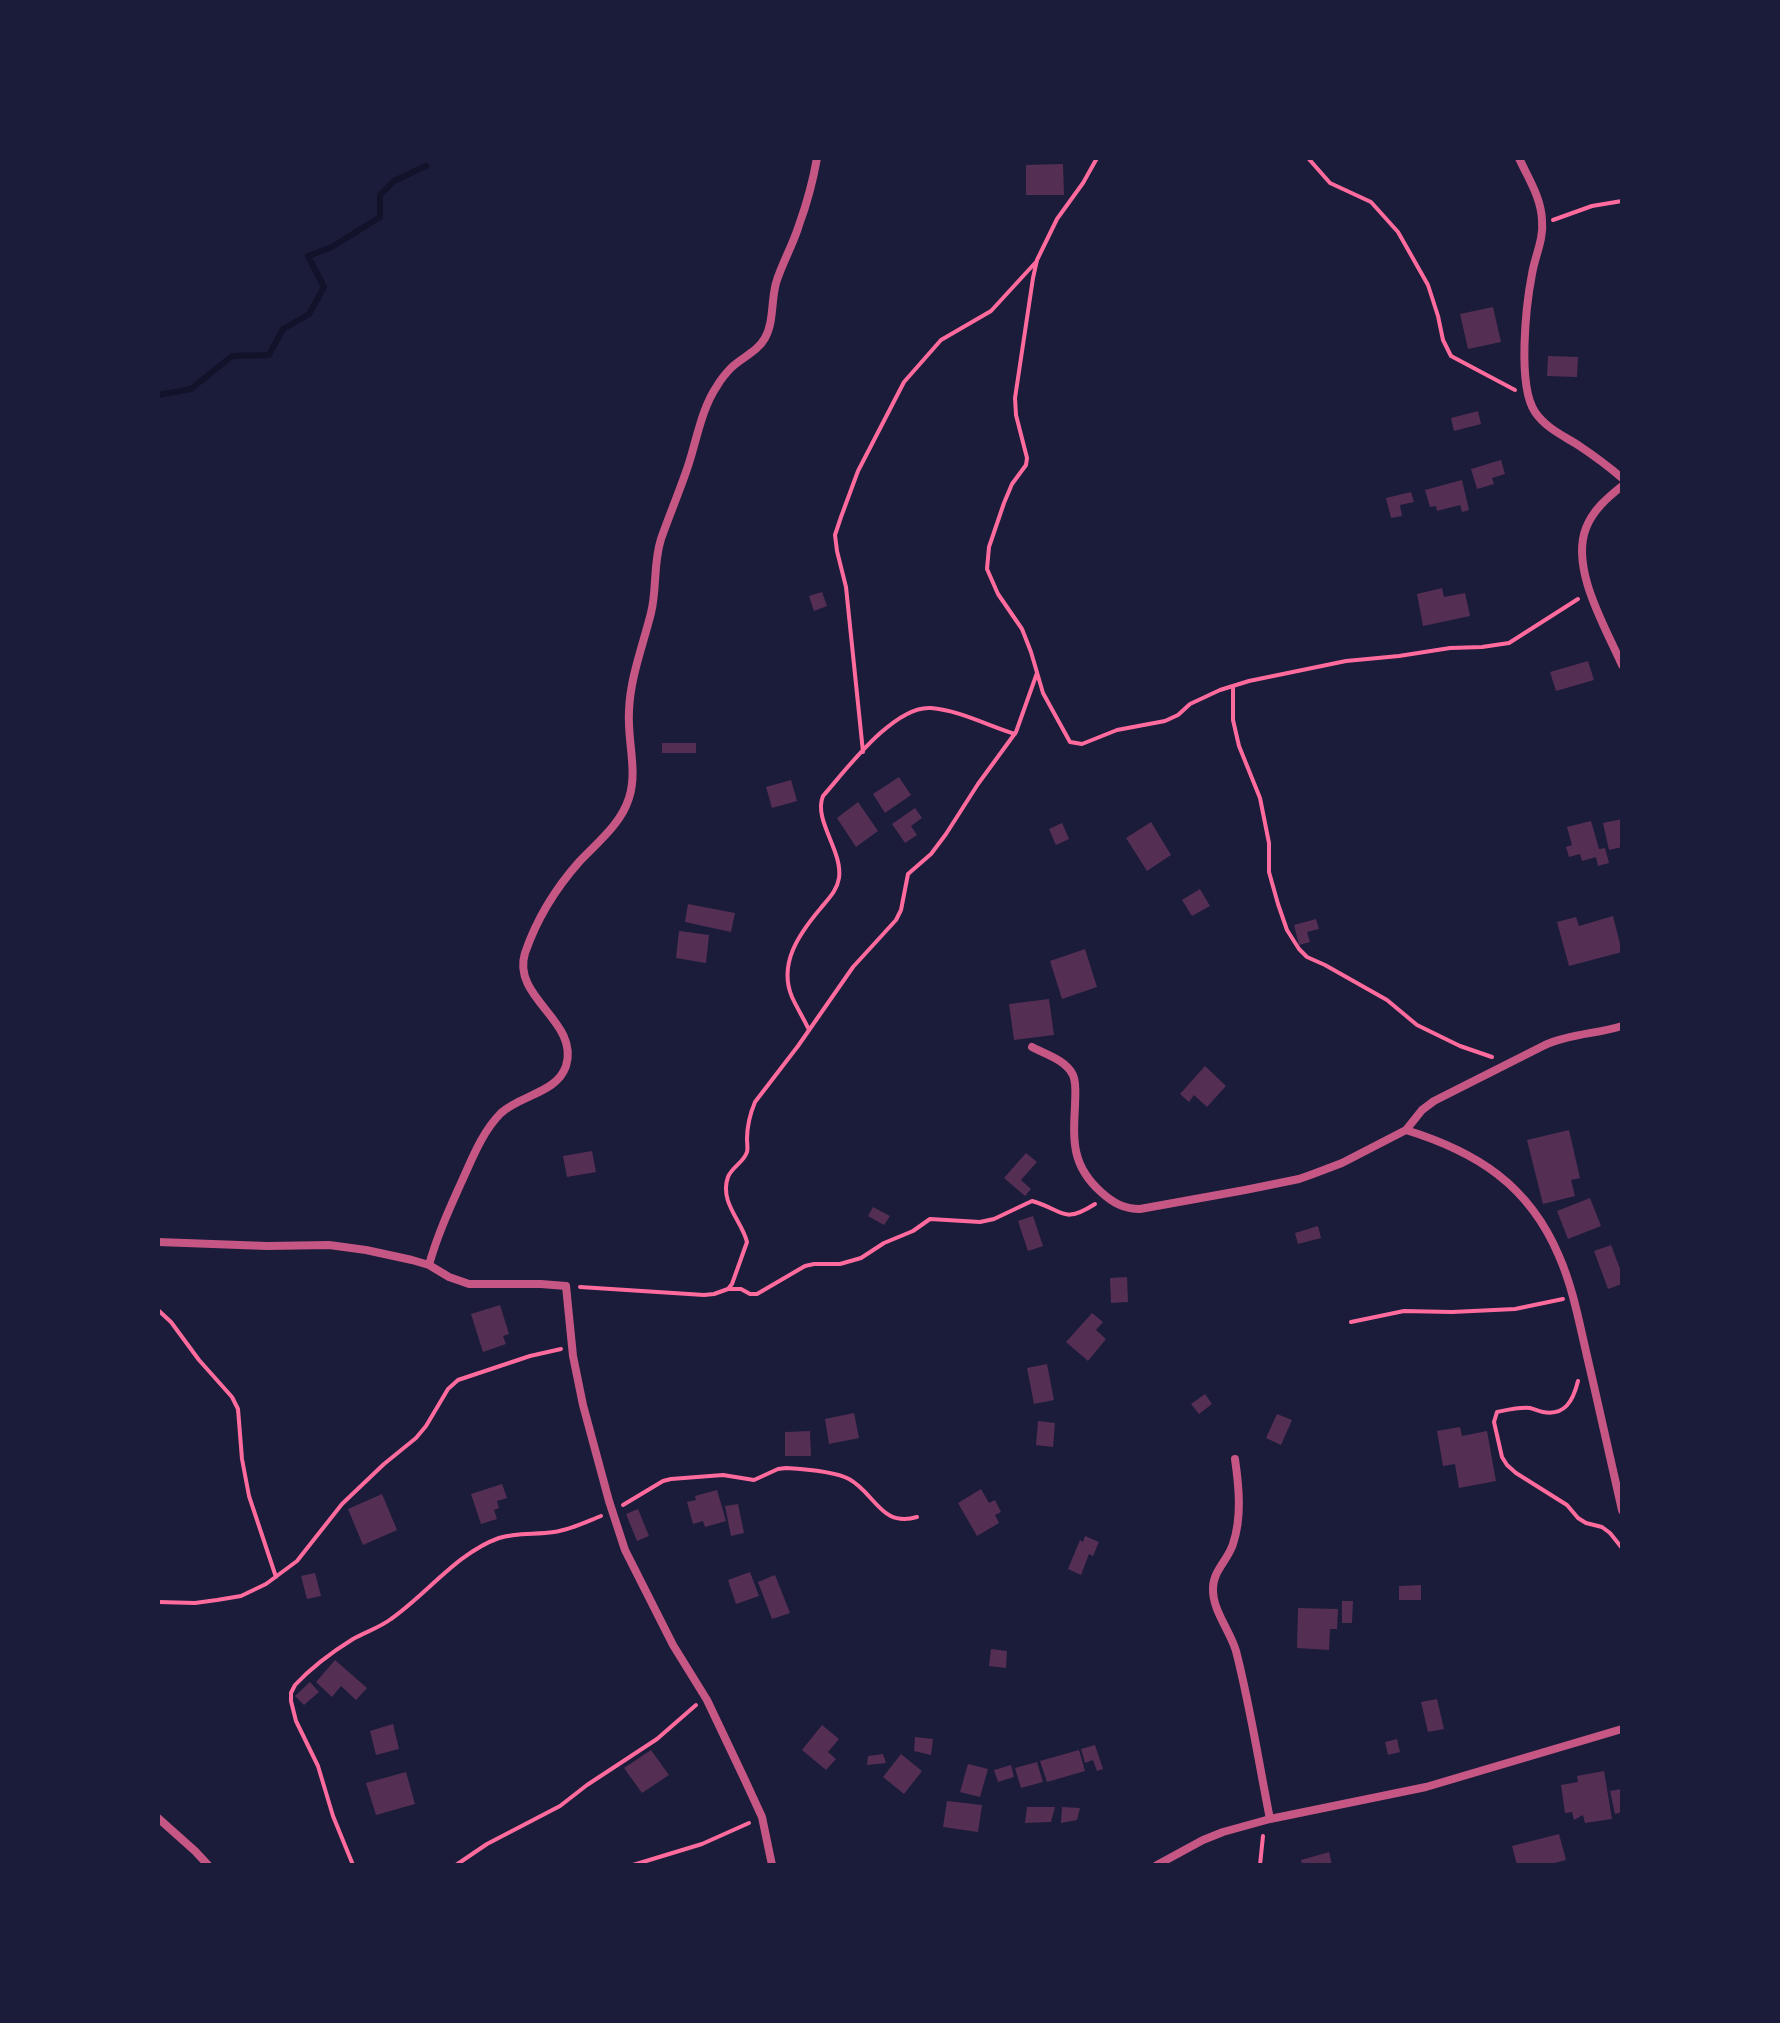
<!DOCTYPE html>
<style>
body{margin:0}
#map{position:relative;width:1780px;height:2023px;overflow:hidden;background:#1b1b3a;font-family:Overpass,sans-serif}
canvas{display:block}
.frame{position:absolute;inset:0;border:160px solid #1b1b3a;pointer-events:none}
</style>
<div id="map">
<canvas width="1780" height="2023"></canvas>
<div class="frame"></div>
</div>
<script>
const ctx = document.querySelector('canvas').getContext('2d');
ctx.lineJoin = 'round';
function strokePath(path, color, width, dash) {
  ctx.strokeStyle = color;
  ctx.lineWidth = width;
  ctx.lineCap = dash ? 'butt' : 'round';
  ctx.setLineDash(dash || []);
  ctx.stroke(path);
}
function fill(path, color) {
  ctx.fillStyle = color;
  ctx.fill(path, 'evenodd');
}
strokePath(new Path2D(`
 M158,395L191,389L232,356L269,355L283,329L309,314L324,287L308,256L332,247L380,217V195L394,181L426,166`), '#12122b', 6);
fill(new Path2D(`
 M1063,164L1064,195H1026V165Z
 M1493,307L1501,342L1468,349L1460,314Z
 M1548,356L1578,357L1577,377L1547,376Z
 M1478,411L1481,424L1454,431L1451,418Z
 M1501,460L1505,474L1492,478L1494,484L1477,489L1471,469Z
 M1462,480L1469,510L1462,512L1460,505L1437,511L1436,506L1430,507L1425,490Z
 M1411,492L1414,502L1400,505L1402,516L1391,518L1386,498Z
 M1442,588L1444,597L1465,593L1470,616L1423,626L1417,594Z
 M822,592L827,606L814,611L809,596Z
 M1588,661L1594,680L1556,691L1550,672Z
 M662,743H696V753H662Z
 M899,777L911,795L885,813L873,794Z
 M791,780L797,801L772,808L766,787Z
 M858,802L878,831L856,847L837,818Z
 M915,808L922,818L911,826L917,835L905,843L892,824Z
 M1622,819V847L1609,850L1603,823Z
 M1591,821L1599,849L1605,848L1609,863L1598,866L1596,857L1582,861L1580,854L1569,857L1566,847L1572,845L1567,827Z
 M1151,822L1171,855L1147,871L1126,838Z
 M1062,823L1069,839L1056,845L1049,829Z
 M1200,889L1210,906L1192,916L1182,900Z
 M688,904L735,913L731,932L685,922Z
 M1613,916L1622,952L1569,966L1557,922L1576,917L1579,926Z
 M1316,919L1319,929L1307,932L1310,942L1299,945L1294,925Z
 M679,931L709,935L706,963L676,958Z
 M1085,949L1097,987L1062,999L1050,961Z
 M1049,999L1054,1035L1014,1040L1009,1004Z
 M1205,1066L1226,1086L1207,1107L1194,1095L1189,1102L1180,1094Z
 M1569,1130L1580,1178L1571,1180L1575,1196L1543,1204L1527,1140Z
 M592,1151L596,1172L567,1177L563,1156Z
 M1026,1153L1037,1162L1021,1180L1031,1189L1025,1196L1004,1178Z
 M1590,1198L1601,1226L1568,1239L1557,1211Z
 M873,1207L890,1216L884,1225L868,1216Z
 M1033,1216L1043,1246L1028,1251L1018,1221Z
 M1318,1226L1321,1238L1298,1244L1295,1233Z
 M1611,1245L1622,1274V1284L1608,1289L1594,1251Z
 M1127,1277L1128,1302L1111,1303L1110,1278Z
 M500,1305L509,1334L503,1336L506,1344L483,1352L471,1314Z
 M1092,1313L1103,1322L1096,1330L1106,1339L1088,1361L1066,1342Z
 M1047,1364L1054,1400L1034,1404L1027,1368Z
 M1205,1394L1212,1404L1199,1414L1191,1404Z
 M854,1413L859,1438L829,1444L825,1419Z
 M1277,1414L1292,1420L1281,1445L1266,1438Z
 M1038,1421L1055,1423L1053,1447L1036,1445Z
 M1460,1427L1462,1436L1487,1431L1496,1481L1459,1488L1455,1464L1443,1466L1437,1431Z
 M810,1431L811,1456H785V1432Z
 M502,1484L507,1498L497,1501L499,1508L494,1510L497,1519L481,1524L471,1494Z
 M981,1489L989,1503L995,1500L1001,1512L995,1515L999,1523L977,1536L958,1503Z
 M717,1490L726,1521L705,1527L703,1521L693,1524L687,1502L696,1500L695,1496Z
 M382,1494L397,1530L363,1545L348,1509Z
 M738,1504L744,1533L731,1536L725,1506Z
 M638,1509L649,1536L637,1541L626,1514Z
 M1085,1536L1099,1542L1093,1556L1089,1554L1081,1575L1068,1569L1080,1540L1083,1542Z
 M750,1572L759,1596L736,1604L728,1580Z
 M315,1573L321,1596L307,1599L301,1576Z
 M775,1575L790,1613L772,1619L758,1582Z
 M1421,1585V1600H1399V1586Z
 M1342,1601H1353L1352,1623H1342Z
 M1298,1608L1338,1609L1337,1629H1330L1329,1650L1297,1648Z
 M991,1649L1007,1651L1006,1668L989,1666Z
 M335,1660L367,1688L356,1700L341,1686L332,1697L316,1682Z
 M310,1682L319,1692L304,1705L295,1696Z
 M1437,1699L1444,1729L1428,1732L1421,1702Z
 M393,1724L399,1749L376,1755L370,1731Z
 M822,1725L839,1739L828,1752L836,1759L826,1770L802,1750Z
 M915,1737L933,1739L931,1755L914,1751Z
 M1397,1739L1400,1752L1388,1755L1385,1742Z
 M1095,1745L1103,1769L1097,1771L1093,1760L1085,1763L1081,1749Z
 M651,1750L669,1775L642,1793L624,1768Z
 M1079,1750L1085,1771L1047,1782L1040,1761Z
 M883,1754L886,1763L867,1765L868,1756Z
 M901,1754L922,1771L904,1794L883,1777Z
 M1037,1762L1043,1782L1021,1788L1015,1768Z
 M968,1764L988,1769L980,1797L960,1792Z
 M1011,1765L1014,1777L998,1782L994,1770Z
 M1604,1771L1612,1819L1585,1823L1583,1815L1574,1820L1572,1812L1565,1813L1561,1785L1578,1782L1577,1776Z
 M406,1772L415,1804L376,1815L366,1783Z
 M1621,1789L1622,1812L1615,1814L1610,1791Z
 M947,1801L982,1805L978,1832L943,1827Z
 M1027,1807H1055L1051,1822L1025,1823Z
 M1062,1807L1080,1808L1077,1820L1061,1823Z
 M1559,1834L1566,1860L1547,1865H1517L1512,1846Z
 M1329,1852L1332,1865H1302L1301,1860Z`), '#542f53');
strokePath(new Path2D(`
 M1097,158L1083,183L1057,219L1037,260L1033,278L1015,398L1016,415L1027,458L1026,465L1012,484L1004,503L989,547L987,569L998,594L1022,629L1031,652L1043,693L1070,742L1082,744L1117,730L1165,721L1178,715L1190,704L1220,690L1249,681L1346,661L1399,656L1450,648L1482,647L1509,643L1578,599
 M1308,158L1330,183L1371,202L1398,232L1428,285L1438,316L1443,340L1451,356L1515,390
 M1553,220L1592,206L1622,201
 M1233,686V720L1239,746L1260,798L1269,843V872L1278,904L1287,930L1299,949L1307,957L1325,965L1387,1000L1417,1025L1460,1046L1492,1057
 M863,752L846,587L837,551L835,535L841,517L858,471L904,382L941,340L991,311L1036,262
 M809,1030C804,1019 797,1008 792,997C778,964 799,934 820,909C828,899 837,891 839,878C843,851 813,820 823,796C846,770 894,705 931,708C958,710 989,726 1015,734
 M580,1287L704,1295L714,1294L728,1289L732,1284L747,1242C742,1221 719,1202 728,1177C732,1167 744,1162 747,1152C748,1149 747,1142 747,1139C747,1126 750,1114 755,1102L798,1046L853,967L896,920L901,910L908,874L931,854L946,834L978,784L1016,732L1037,673
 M728,1289H741L750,1294H757L805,1266L814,1264H840L861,1258L884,1243L913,1231L930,1219L980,1222L994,1219L1032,1201C1064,1210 1062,1225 1095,1204
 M158,1310L171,1322L199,1360L232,1397L238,1409L242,1459L249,1496L276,1577
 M1351,1322L1404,1311L1452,1312L1515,1309L1563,1299
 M1578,1381C1573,1401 1565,1416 1543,1412C1538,1411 1534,1409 1530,1408C1519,1407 1507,1410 1497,1412L1494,1422L1502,1457L1507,1465L1516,1473L1567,1505L1578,1518L1586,1523L1602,1527L1610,1533L1622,1548
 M623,1505L663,1481L671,1479L723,1475L754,1480L778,1469L786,1468C804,1469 834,1471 849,1479C875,1493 881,1528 917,1517
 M158,1602L195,1603L217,1600L241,1596L266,1584L297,1561L342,1504L384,1464L416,1438L426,1426L448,1389L458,1380L530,1356L561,1349
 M353,1865L333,1816L318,1766L296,1721L291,1701V1693L295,1685C311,1668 332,1652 353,1639C365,1632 379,1628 391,1619C427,1594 457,1553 499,1538C517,1532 536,1535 554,1532C570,1530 586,1522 601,1516
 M456,1865L487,1844L560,1806L587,1785L657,1739L696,1705
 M633,1865L702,1844L749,1823
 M1260,1865L1263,1836`), '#ff6b9d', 4);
strokePath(new Path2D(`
 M1519,158C1528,178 1541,197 1542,220C1544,239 1535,256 1532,274C1526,305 1517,385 1535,412C1546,428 1562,435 1578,445C1593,455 1608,466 1622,478
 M1622,486C1607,498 1593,510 1586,528C1570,569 1606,628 1622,665
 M1032,1047C1045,1054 1066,1060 1073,1075C1077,1084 1075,1096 1075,1106C1073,1142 1072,1166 1101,1192C1113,1203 1124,1209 1140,1209L1245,1190L1299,1179L1313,1174L1342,1163L1406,1130L1422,1110L1434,1101L1545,1045C1569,1034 1596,1034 1622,1026
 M1406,1130C1477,1152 1529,1185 1559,1256C1573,1288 1579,1322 1587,1356C1599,1407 1610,1458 1622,1510
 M158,1242L267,1246L329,1245L366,1250L412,1260L429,1265L449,1277L469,1284H541L566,1286L573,1356L583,1405L609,1501L625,1550L673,1645L707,1700L744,1778L762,1817L772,1865
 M429,1265C437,1236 449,1210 461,1183C472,1159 482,1132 501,1113C520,1095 557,1093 566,1066C580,1021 511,998 525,953C536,921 556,888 579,862C597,843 621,824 629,798C638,771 627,740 629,711C630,678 643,645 651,613C657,589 653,564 661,539C670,513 681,488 689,463C697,438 702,408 717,386C721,379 727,372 732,367C743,357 758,351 765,338C774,322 771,301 776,283C782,263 793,245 799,225C807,203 813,181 817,158
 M1235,1459C1239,1487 1242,1517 1233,1544C1228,1560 1213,1571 1213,1588C1212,1610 1230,1630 1236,1651C1250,1705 1259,1764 1270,1819
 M158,1818L195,1851L208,1865
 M1157,1865L1203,1840L1223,1832L1270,1819L1426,1787L1622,1729`), '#c65784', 8);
</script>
